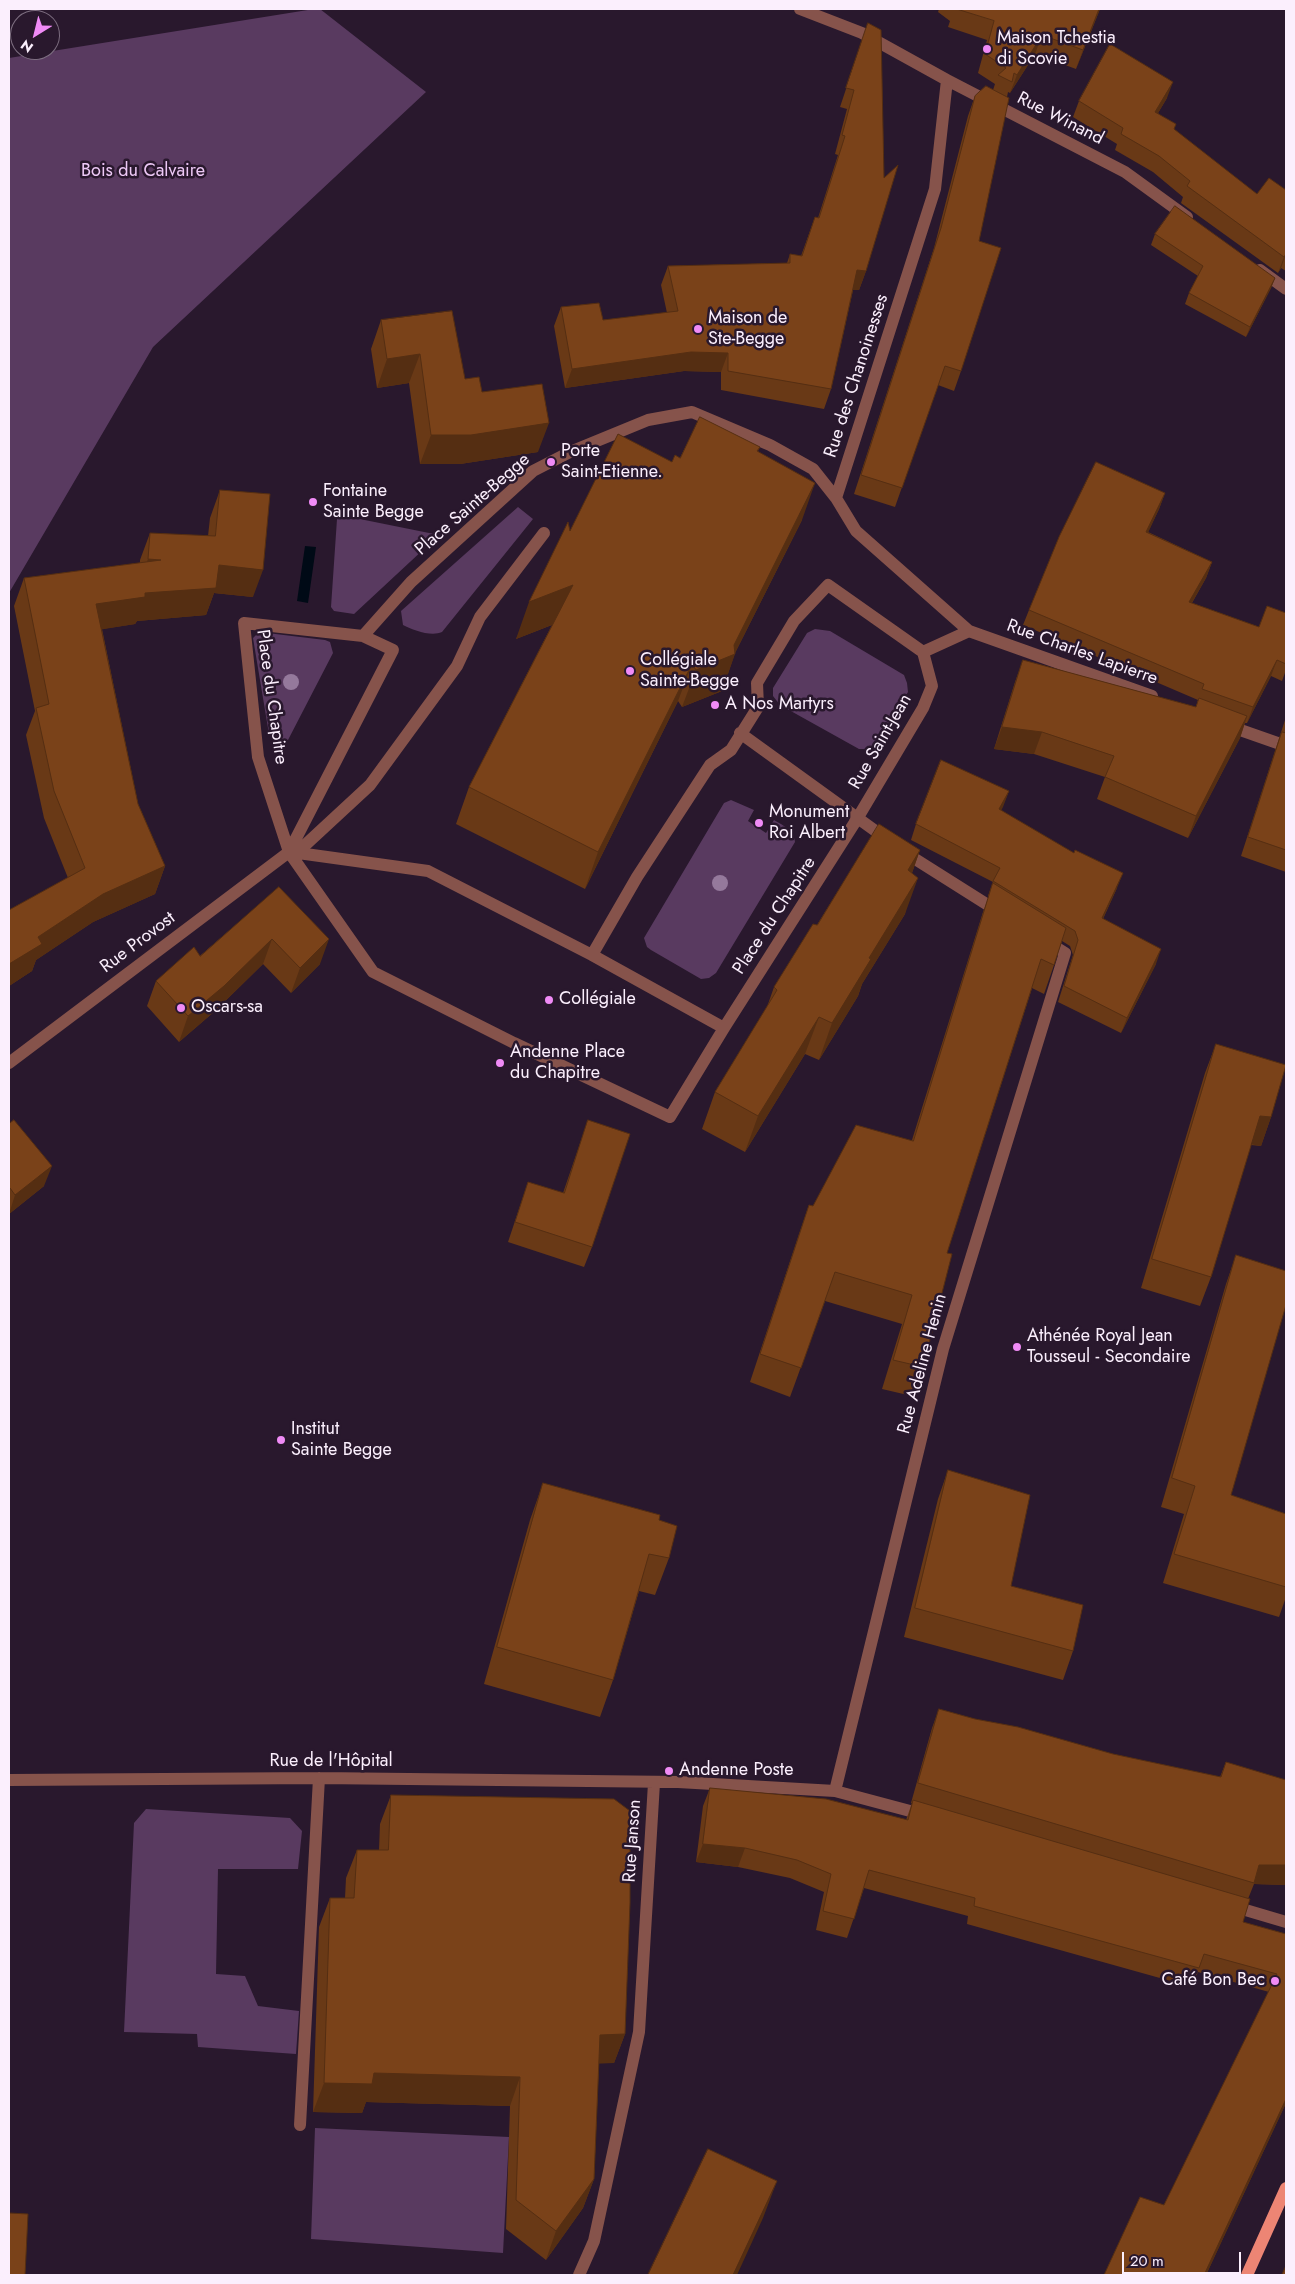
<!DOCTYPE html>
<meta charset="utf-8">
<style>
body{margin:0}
#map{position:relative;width:1295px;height:2284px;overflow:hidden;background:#29182d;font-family:Jost,sans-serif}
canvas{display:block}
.frame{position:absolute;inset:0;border:10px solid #fbeffd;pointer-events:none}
.north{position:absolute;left:10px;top:10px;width:50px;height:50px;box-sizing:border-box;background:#29182d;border:1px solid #7d6e80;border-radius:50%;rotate:216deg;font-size:14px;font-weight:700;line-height:20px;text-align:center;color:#fbeffd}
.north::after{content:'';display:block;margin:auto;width:18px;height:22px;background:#f08bf6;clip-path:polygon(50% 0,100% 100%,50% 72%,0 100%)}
.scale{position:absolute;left:1122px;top:2252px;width:119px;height:22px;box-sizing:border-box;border:2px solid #fbeffd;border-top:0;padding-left:6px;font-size:15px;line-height:18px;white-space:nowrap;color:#fbeffd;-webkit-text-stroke:4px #29182d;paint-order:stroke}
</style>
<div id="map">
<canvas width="1295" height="2284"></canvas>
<div class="frame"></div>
<div class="north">N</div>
<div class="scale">20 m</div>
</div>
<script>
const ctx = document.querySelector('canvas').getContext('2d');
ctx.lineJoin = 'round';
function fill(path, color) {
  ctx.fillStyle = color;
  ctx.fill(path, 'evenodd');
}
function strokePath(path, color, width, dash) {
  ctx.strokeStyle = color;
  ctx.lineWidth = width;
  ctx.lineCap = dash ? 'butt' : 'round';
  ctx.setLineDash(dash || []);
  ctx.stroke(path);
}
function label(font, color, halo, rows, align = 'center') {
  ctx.font = font + ' Jost,sans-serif';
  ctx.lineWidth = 5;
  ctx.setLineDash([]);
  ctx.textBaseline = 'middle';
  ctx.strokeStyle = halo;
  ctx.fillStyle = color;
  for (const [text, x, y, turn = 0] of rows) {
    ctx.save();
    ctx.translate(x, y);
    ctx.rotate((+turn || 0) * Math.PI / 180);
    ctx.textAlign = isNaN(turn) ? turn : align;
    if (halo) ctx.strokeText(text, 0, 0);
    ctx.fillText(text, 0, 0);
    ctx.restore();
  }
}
fill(new Path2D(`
 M314,9H320L426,92L153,347L9,593V58Z
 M518,507L533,519L442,632C431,637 413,630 403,625L401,611Z
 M340,515L439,535L354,614L334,611L331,607L337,519Z
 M815,629L830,631L904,675L907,683L908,692L876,745L869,749H859L780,705L773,696V688L807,633Z
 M259,632L325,640L330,642L333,653L288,740L276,739L269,734L253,638Z
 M731,800L754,810L748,821L766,833L774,820C784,826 794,830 795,842L716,973L709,978L701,979L651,950L647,947L644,938L724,803Z
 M146,1809L290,1818L302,1831L298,1869H218L216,1974L245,1976L258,2006L299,2011L296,2054L198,2047L197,2034L124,2032L134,1823Z
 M315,2128L509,2137L503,2253L311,2239Z`), '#593a60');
fill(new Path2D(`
 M305,546L316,547L308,603L297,601Z`), '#000a16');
strokePath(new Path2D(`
 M800,9L862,33L947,80L1125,172L1187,217
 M947,80L935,189L836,498L856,531L969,631L1152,696
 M1260,270L1286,289
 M244,623L363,636L393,650L289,852L258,757Z
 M363,636L411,582L533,471L570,452L648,420L692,412L770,445L813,469L836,498
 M923,652L969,631
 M1226,725L1286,746
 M740,733L888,840
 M289,852L373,972L514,1043L670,1117L724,1028L857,819L923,708L932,686L923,652
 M291,852L428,871L592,955
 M904,852L999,912
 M724,1028L592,955L637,877L710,765L731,750L758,707L757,683L794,621L828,585L923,652
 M9,1063L289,852L303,847L370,785L457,666L480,617L544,533
 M9,1780L319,1778L678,1782L835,1791L925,1815
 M835,1791L943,1349L1065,953L1046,941
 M1232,1906L1286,1922
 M300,2125L319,1778
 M579,2275L594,2241L639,2032L654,1783`), '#86534b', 12);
strokePath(new Path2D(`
 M1247,2275L1286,2188`), '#ed8574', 12);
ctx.fillStyle = '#95799c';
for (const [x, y] of [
 [291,682],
 [720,883]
]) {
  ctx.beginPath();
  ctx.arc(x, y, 8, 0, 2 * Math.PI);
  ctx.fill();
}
fill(new Path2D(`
 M939,9H1100L1076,69L1035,54L1010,93L1008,92L1007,97L979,241L961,371L954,391L938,385L895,507L854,494L934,248L968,116L975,96L993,90L995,84L978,73L987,40L948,27L950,21L938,12Z
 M868,23L866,271L859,290H853L831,389L824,409L721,390V372L684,371L565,388L554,326L561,307L603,320L667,313L661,285L668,266L787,263L790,254L801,256L815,217L818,218L838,155L835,154L847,109L840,107Z
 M1167,98L1158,113L1174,130L1257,194L1286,190V271L1281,268L1278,273L1181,203L1183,197L1153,172L1115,150L1117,144L1073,117L1079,101Z
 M1155,234L1275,278L1271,288L1246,337L1185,304L1189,293L1198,276L1151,245Z
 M381,320L482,392L538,452L460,464H420L409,383L377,388L371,349Z
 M760,447L758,451L802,520L735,653L722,691L682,707L678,701L585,889L456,824L469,787L552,625L516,639L570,531L680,458Z
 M220,490L253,597L214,593L206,615L137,621L135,624L102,629L138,804L165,866L155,894L93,922L36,960L32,971L9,986V910L68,878L44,818L26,735L35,711L14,606L24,578L140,563V560L150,533L208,536L210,518Z
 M1165,493L1159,509L1148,532L1212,562L1206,578L1192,603L1259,627L1286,613V670L1282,681L1271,676L1247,723H1245L1240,738L1188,838L1097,799L1105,777L1034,754L994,749L1015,682L1023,660L1196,707L1198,700L1023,625L1029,610Z
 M1286,717V872L1241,856Z
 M1009,791L1001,810L1117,888L1103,919L1156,964L1121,1033L1058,1002L1073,955L1070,946L1062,941L1054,965L1044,994L1032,988L947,1253L923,1367L912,1396L882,1389L902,1324L825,1301L790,1397L750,1382L799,1234L809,1205L813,1206L912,1140L983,912L989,896H988L993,882L911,840L916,824Z
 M920,850L912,873L905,914L862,984L858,996L819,1060L805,1054L745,1152L702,1129L715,1092L767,1007L774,987L817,925Z
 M279,887L320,964L291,993L263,964L215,1011L179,1042L147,1006L156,981L200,956Z
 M1216,1044L1271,1117L1261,1146L1251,1145L1211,1277L1200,1306L1141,1288L1205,1073Z
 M588,1120L592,1247L584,1267L508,1242L528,1182L563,1193Z
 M9,1124L44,1186L9,1214Z
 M1236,1255L1231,1495L1286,1514V1597L1279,1617L1163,1583L1184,1514L1161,1507L1226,1284Z
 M948,1470L1011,1586L1073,1651L1063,1680L904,1637L938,1499Z
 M543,1483L659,1520L669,1558L655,1595L639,1591L613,1680L600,1717L484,1684L530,1520Z
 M939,1709L975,1719L1113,1754L1220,1777L1226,1762L1286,1885L1254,1884L1248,1899L1243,1922L1286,1934V2103L1206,2275H1104L1164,2205L1269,1992L1198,1972L1192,1987L967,1924L968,1916L864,1888L847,1938L816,1930L824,1892L790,1878L738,1867L696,1862L703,1806L710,1788L906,1820L912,1803H911L932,1728Z
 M391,1795L625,2034L614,2063H599L594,2179L583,2208L546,2260L506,2229L510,2106L366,2102L362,2113L313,2112L319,1927L330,1898H345L346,1878L357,1850H379L380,1824Z`), '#693916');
fill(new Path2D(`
 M1099,9H1100L1076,69L1083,50Z
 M1042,35L1035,54L1010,93L1017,75Z
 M1173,82L1167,98L1149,128L1155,112Z
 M1286,254L1281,268L1278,273L1284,257Z
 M857,270L866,271L859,290H850Z
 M1275,278L1271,288L1246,337L1250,327Z
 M691,352L728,353L721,372L684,371L565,388L572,369Z
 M420,354L409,383L377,388L387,359Z
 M549,423L538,452L460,464H420L431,435Z
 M815,483L802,520L734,655L735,654L722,691L682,707L696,670L734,645Z
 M1165,493L1159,509L1141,548L1146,532Z
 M148,559L161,560L138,586Z
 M1212,562L1206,578L1183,618L1189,602Z
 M219,565L263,570L253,597L214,593L206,615L137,621L135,624L86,632L96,604L145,593Z
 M573,585L559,622L516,639L529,602Z
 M1277,660L1271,676L1247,723L1253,707Z
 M692,664L678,701L585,889L598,852Z
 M1247,716L1240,738L1188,838L1196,816Z
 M1002,727L1042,732L1034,754L994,749Z
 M1009,791L1003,807L994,824L999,809Z
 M920,850L907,887L908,870Z
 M165,866L155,894L93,922L36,960L32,971L9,986V964L38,937L103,894Z
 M1123,873L1117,888L1096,933L1102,918Z
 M918,878L905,914L862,984L858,996L819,1060L832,1023L869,958Z
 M272,939L263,964L215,1011L179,1042L188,1016Z
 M329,939L320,964L291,993L300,968Z
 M1161,949L1156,964L1121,1033L1127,1018Z
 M819,1017L805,1054L745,1152L758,1116Z
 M1260,1116L1271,1117L1261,1146L1250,1144Z
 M52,1166L44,1186L9,1214L15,1195Z
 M703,1844L745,1848L738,1867L696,1862Z
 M1259,1865H1286V1885L1254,1884Z
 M625,2034L614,2063L590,2064L600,2035Z
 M374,2073L520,2077L510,2106L366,2102L362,2113L313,2112L324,2083Z
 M1286,2099V2103L1206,2275H1204Z
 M594,2179L583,2208L546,2260L556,2231Z
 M777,2181L763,2218L737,2275H733Z`), '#552e12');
const building = new Path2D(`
 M957,9H1099L1083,50L1042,35L1017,75L1014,73L1012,82L998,75L1006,68L985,54L994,21Z
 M868,23L881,30L884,178L898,165L866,271L857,270L831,389L728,371V353L691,352L572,369L561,307L599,303L603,320L678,311L668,266L790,263V254L802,256L815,217L819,218L845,136L842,135L854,90L846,88Z
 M1110,44L1173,82L1155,112L1176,124L1174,129L1257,194L1269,178L1286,190V254L1284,257L1187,186L1190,181L1159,156L1121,134L1123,128L1079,101Z
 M986,86L1009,98L979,241L1001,248L961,371L945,366L902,488L861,475L941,228L975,96Z
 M1175,206L1275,278L1250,327L1189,293L1203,266L1155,234Z
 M452,311L465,379L479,377L482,392L542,384L549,423L471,435H431L420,354L387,359L381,320Z
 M700,417L760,447L757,451L815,483L734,645L735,654L696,670L692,664L598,852L469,787L573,585L529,602L568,522L570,531L618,434L672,462L675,455L680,458Z
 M1096,462L1165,493L1146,532L1212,562L1189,602L1259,627L1267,606L1286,613V664L1277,660L1253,707L1202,689L1204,684L1029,610L1059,537Z
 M220,490L270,494L263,570L219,565L216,588L145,593V597L96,604L138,804L165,866L103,894L38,937L42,944L9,964V910L85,868L54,791L36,708L49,704L24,578L161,560L148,559L150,533L215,536Z
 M1023,660L1196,707L1199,698L1247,716L1196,816L1105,777L1114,756L1042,732L1002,727Z
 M1282,732L1286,733V850L1248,837Z
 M941,760L1009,791L999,809L1074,853L1075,850L1123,873L1102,918L1161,949L1127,1018L1064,986L1078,940L1075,931L993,881L1000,868L916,824Z
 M879,824L920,850L908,870L918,878L869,958L871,959L832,1023L819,1017L758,1116L715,1092L777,990L774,987L813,924L817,925Z
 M993,883L1066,928L1054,965L1041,959L947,1253L952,1254L923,1367L893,1360L912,1295L835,1272L801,1368L760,1354L809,1205L813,1206L856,1125L913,1141Z
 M279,887L329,939L300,968L272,939L224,986L188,1016L156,981L194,947L200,956Z
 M1216,1044L1286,1065L1271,1117L1260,1116L1211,1277L1152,1259Z
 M14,1120L52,1166L15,1195L10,1188L9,1189V1124Z
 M588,1120L630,1134L592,1247L515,1222L528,1182L564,1193Z
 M1236,1255L1286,1271V1305L1231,1495L1286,1514V1587L1174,1554L1195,1486L1172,1478Z
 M948,1470L1030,1495L1011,1586L1083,1605L1073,1651L915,1608Z
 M543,1483L660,1515L659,1520L677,1526L669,1558L649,1554L613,1680L497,1647Z
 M939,1709L975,1719L1018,1727L1113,1754L1221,1777L1226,1762L1286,1780V1865H1259L1254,1883L918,1783Z
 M710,1788L826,1799L908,1820L913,1800L1250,1899L1243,1922L1286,1934V2099L1204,2275H1104L1140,2197L1164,2205L1277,1974L1204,1954L1199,1968L974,1906L975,1898L869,1870L854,1919L823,1911L831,1874L797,1860L745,1848L703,1844Z
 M391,1795L614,1799L630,1811V1903L625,2034L600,2035L594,2179L556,2231L516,2200L520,2077L374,2073L372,2084L324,2083L330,1898H354L357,1850H388Z
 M708,2149L777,2181L733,2275H648Z
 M9,2213L28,2214L25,2275H9Z
 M1286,2266V2275H1282Z`);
fill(building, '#7a4219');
strokePath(building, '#552e12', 1);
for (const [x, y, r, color] of [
 [987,49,5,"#f08bf6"],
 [698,329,5,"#f08bf6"],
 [551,462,5,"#f08bf6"],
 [313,502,5,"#f08bf6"],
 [630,671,5,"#f08bf6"],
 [715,705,5,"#f08bf6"],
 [759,823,5,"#f08bf6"],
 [549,1000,5,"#f08bf6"],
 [181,1008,5,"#f08bf6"],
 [500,1063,5,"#f08bf6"],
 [1017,1347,5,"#f08bf6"],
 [281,1440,5,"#f08bf6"],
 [669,1771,5,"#f08bf6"],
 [1275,1981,5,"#f08bf6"]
]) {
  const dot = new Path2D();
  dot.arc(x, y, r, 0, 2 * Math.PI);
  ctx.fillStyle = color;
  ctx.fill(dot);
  strokePath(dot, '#29182d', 2);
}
label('18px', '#fbeffd', '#29182d', [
 ["Maison Tchestia",997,39],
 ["di Scovie",997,60],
 ["Maison de",708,319],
 ["Ste-Begge",708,340],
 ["Porte",561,452],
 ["Saint-Etienne.",561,473],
 ["Fontaine",323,492],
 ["Sainte Begge",323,513],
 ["Collégiale",640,661],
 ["Sainte-Begge",640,682],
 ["A Nos Martyrs",725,705],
 ["Monument",769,813],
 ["Roi Albert",769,834],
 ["Collégiale",559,1000],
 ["Oscars-sa",191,1008],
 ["Andenne Place",510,1053],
 ["du Chapitre",510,1074],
 ["Athénée Royal Jean",1027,1337],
 ["Tousseul - Secondaire",1027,1358],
 ["Institut",291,1430],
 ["Sainte Begge",291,1451],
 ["Andenne Poste",679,1771],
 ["Café Bon Bec",1265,1981,"right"]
], 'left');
label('18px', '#fbeffd', '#29182d', [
 ["Rue Winand",1060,119,27],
 ["Rue des Chanoinesses",857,376,-72],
 ["Place Sainte-Begge",473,505,-41],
 ["Rue Charles Lapierre",1082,653,20],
 ["Place du Chapitre",271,697,82],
 ["Rue Saint-Jean",881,742,-60],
 ["Place du Chapitre",775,916,-57],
 ["Rue Provost",138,943,-37],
 ["Rue Adeline Henin",923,1364,-75],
 ["Rue de l'Hôpital",331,1762],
 ["Rue Janson",633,1841,-86]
]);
label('18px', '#edc8f6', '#29182d', [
 ["Bois du Calvaire",143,172]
]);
</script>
